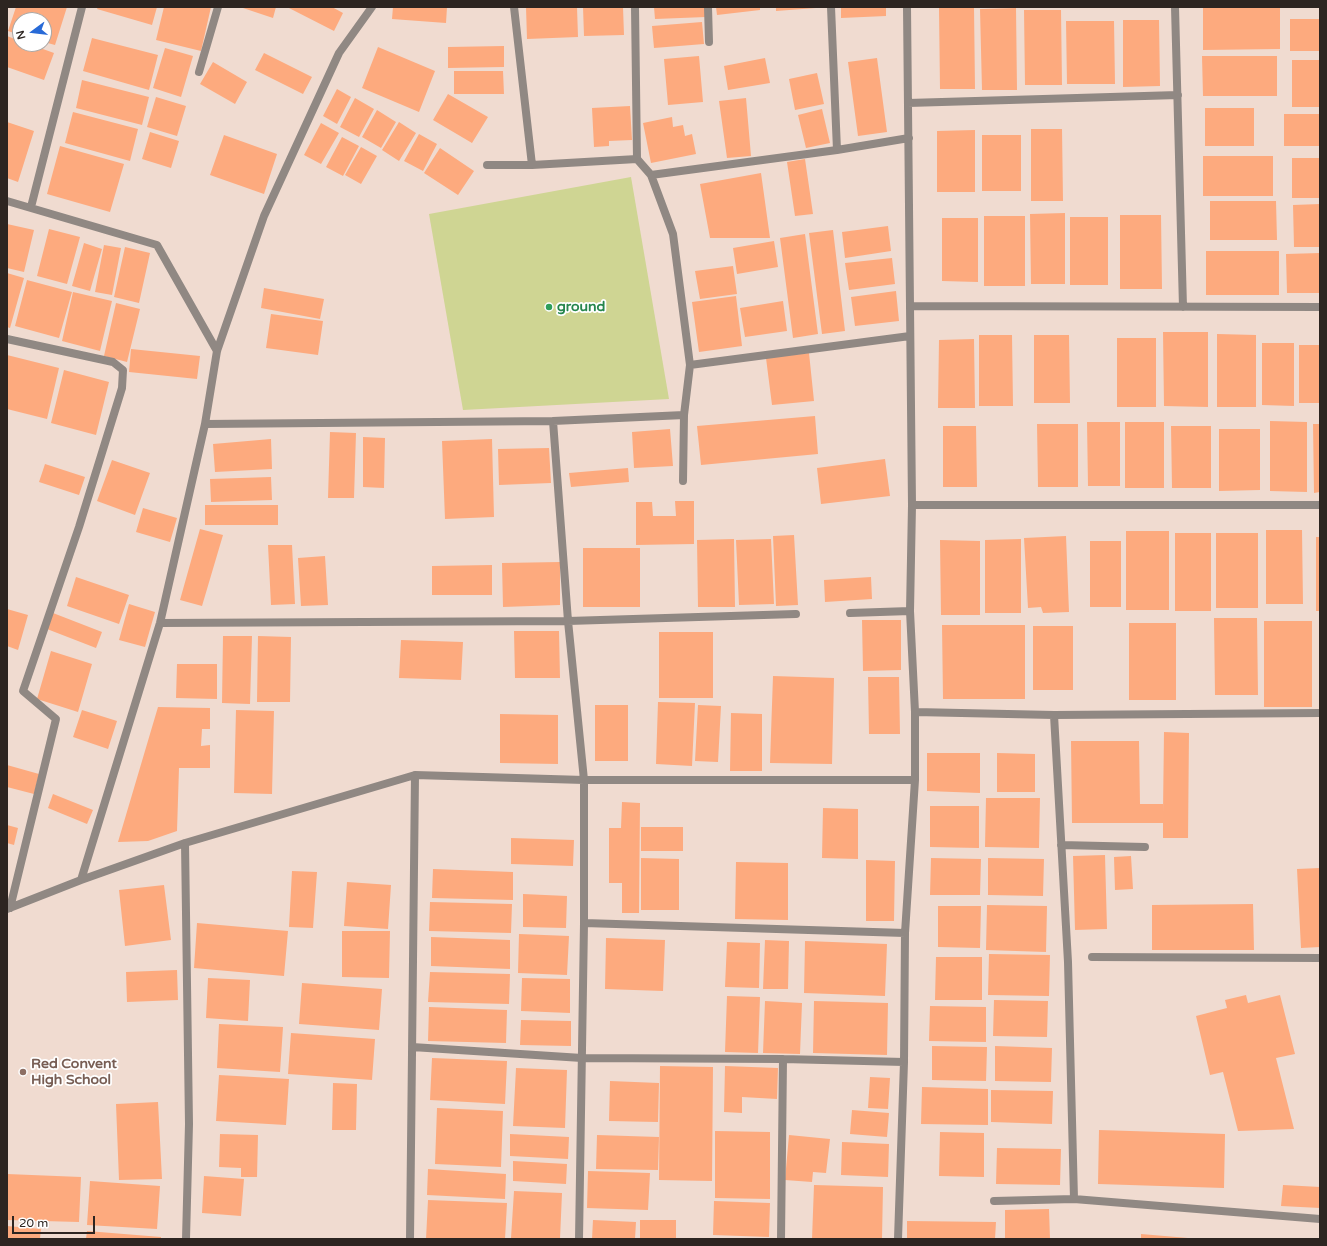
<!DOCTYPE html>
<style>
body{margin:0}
#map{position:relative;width:1327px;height:1246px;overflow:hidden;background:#f0dbd0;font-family:"Varela Round",sans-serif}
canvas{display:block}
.frame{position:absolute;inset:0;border:8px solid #2d2521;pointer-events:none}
.north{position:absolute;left:12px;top:12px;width:40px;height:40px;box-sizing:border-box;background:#fff;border:1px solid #aba8a6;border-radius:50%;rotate:255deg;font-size:11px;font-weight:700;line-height:16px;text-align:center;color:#2d2521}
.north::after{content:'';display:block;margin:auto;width:14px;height:18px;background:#286ad7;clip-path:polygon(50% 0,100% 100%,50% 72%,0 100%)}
.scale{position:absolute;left:12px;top:1216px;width:83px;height:18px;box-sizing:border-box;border:2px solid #2d2521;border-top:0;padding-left:5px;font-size:12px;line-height:14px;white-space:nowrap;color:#2d2521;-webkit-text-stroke:3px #fff;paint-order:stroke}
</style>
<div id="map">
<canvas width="1327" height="1246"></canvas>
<div class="frame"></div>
<div class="north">N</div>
<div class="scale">20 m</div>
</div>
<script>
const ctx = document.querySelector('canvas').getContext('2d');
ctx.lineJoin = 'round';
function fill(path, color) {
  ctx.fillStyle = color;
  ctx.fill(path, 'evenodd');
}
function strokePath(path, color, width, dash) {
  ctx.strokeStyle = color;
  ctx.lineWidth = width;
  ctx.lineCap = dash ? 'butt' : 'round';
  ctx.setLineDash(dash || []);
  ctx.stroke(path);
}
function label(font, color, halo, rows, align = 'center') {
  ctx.font = font + ' "Varela Round",sans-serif';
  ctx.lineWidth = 3.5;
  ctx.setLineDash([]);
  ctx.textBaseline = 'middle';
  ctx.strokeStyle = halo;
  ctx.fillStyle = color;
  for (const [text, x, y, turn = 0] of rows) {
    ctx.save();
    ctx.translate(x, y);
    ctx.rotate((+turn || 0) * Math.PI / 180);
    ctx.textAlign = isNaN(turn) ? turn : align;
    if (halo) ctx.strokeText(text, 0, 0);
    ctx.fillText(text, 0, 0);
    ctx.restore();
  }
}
fill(new Path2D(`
 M631,177L669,399L463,410L429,214Z`), '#cfd593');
fill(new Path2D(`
 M16,7H67L55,45L44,42V20H20V35L8,31Z
 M98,7H157L152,25L97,9Z
 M164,7H211L201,51L156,40Z
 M240,7H276L273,18Z
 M287,7H332L343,13L334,31Z
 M393,7H447L446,23L392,19Z
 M526,7H577L578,37L527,39Z
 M583,7H623L624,35L584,36Z
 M654,7H705L706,17L655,19Z
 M716,7H760V10L717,15Z
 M776,7H816V8L776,11Z
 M841,7H886V16L841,18Z
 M974,7L975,89H940L939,8Z
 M1203,7H1280V49L1203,50Z
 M1016,8L1017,90H982L980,9Z
 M1024,10H1061L1062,85H1025Z
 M1290,19H1320V51H1290Z
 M1123,20H1159L1160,86L1123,87Z
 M1066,21H1114L1115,84H1067Z
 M702,22L704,44L654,48L652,26Z
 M7,36L20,41V44H29L54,53L44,80L7,67Z
 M92,38L158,55L149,90L83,71Z
 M504,46V67L448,68V47Z
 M378,47L435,71L419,112L362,88Z
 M165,48L193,56L181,97L153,88Z
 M264,53L312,77L303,94L255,70Z
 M699,56L703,102L668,105L664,59Z
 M1202,56H1277V96H1203Z
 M765,58L770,83L728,90L724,66Z
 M877,58L887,132L858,136L848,62Z
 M1292,60H1320V107H1292Z
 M213,62L247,82L235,104L200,84Z
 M454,71H503L504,94H454Z
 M817,73L824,104L795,110L789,79Z
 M82,80L149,97L142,125L76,108Z
 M337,89L351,97L337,124L323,116Z
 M448,94L488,117L472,143L433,120Z
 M156,97L186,106L177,136L147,127Z
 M355,98L374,109L359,137L340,127Z
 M746,98L751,156L727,158L719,101Z
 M630,106L632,140L609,141V146L594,147L592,108Z
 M1205,108H1254V146H1205Z
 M822,109L830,143L806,148L798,115Z
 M377,110L396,122L381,148L362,137Z
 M73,112L138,129L130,161L65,143Z
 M1284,114H1320V146H1284Z
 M672,117L673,127L683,125L685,136L692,134L696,154L651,163L643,123Z
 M7,122L34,131L18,182L7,178Z
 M399,122L416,133L399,161L382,150Z
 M321,123L339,133L321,164L304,155Z
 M1031,129H1062L1063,201H1031Z
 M975,130V192H937V131Z
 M150,132L179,141L171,168L142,159Z
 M419,134L437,144L423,171L404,161Z
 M224,135L277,154L264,194L210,175Z
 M982,135H1021V191H982Z
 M342,137L359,146L343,176L326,167Z
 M60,146L124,164L110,212L47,194Z
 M361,147L377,156L361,184L345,175Z
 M440,148L474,171L458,195L424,173Z
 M1203,156H1273V196H1203Z
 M1292,158H1320V198H1292Z
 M805,159L813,214L795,216L787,162Z
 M761,173L770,238H710L700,184Z
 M1210,201H1276L1277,240H1210Z
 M1320,204V247H1294L1293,205Z
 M1065,213V284H1031L1030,214Z
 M1120,215H1161L1162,289H1120Z
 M984,216H1025V286H984Z
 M1070,217H1108V285H1070Z
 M942,218H978V282L942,281Z
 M7,224L34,230L24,272L7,268Z
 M888,226L891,251L845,258L842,232Z
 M49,229L80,237L67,284L37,276Z
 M833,230L845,331L822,334L809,233Z
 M805,234L818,334L793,338L780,238Z
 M774,241L778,267L737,274L733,248Z
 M84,243L102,249L90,291L72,286Z
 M104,245L121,248L112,295L95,292Z
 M125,247L150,253L139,303L114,297Z
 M1206,251H1279V295H1206Z
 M1320,253V293H1287L1286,254Z
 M892,258L895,284L849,290L845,263Z
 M733,266L737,294L700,299L695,271Z
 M7,273L24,278L10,328L7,327Z
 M27,280L72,292L59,338L15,326Z
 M264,288L324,299L320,319L261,308Z
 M896,291L899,321L855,326L851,297Z
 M73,292L112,301L100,351L62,341Z
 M736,296L742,346L699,352L692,302Z
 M783,301L787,331L745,337L740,308Z
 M116,303L140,309L127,362L104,356Z
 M271,314L323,321L318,355L266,348Z
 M1163,332H1208V407L1164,406Z
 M1217,334L1256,335V407H1217Z
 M979,335H1012L1013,406H979Z
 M1034,335H1069L1070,403H1034Z
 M1117,338H1156V407H1117Z
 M974,339L975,408H938L939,340Z
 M1262,343H1294V406L1262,405Z
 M1299,345H1320V403H1299Z
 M131,349L200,356L197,379L129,372Z
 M809,353L814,401L772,405L766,358Z
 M7,355L59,368L47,419L7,409Z
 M64,370L109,382L96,435L51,423Z
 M815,416L818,454L701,465L697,426Z
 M1270,421L1307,422V492L1270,491Z
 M1087,422H1120V486H1088Z
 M1125,422H1164V488H1125Z
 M1037,424H1078V487H1038Z
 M1313,424H1320V492L1314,493Z
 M943,426H976L977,487H943Z
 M1171,426H1211V488H1172Z
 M670,429L673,466L634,468L632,432Z
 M1219,429H1260V490L1219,491Z
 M330,432L356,433L354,498H328Z
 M363,437L385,438L384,488L363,487Z
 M271,439L272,469L215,472L213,444Z
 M492,439L494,517L445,519L442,441Z
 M549,448L551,483L499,485L498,449Z
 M885,459L890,496L821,504L817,468Z
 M112,460L150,473L135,515L97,501Z
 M45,464L85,477L79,495L39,482Z
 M628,468L629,482L571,487L569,473Z
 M271,477L272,500L211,502L210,479Z
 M675,501H694V544L636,545V502H652L653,516H676Z
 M205,505H278V525H205Z
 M143,508L177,518L170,542L136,532Z
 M200,529L223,535L202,606L180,600Z
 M1266,530H1302L1303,604H1266Z
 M1126,531H1169V610H1126Z
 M1175,533H1211V611H1175Z
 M1216,533H1258V608H1216Z
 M794,535L798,605L776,606L773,536Z
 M1066,536L1069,612L1043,613L1041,607L1028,608L1024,538Z
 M1316,537H1320V611H1316Z
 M734,539L735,607H698L697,540Z
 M771,539L774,604L739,605L736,540Z
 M1021,539V613H985V540Z
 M940,540L980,541V615H941Z
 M1090,541H1121V607H1090Z
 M268,545H292L295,604L271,605Z
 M583,548H640V607H583Z
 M325,556L328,605L301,606L298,558Z
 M560,562V605L503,607L502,563Z
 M492,565V595H432V566Z
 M76,577L129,595L119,624L67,606Z
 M871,577L872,599L825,602L824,580Z
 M129,604L155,612L145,647L119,640Z
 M7,609L28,615L18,650L7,646Z
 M53,613L102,632L96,648L47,629Z
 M1214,618H1257L1258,695H1215Z
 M862,620H901V670L863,671Z
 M1264,621H1312V707H1264Z
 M1319,622H1320V657H1319Z
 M1129,623H1176V700H1129Z
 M942,625H1025V699H943Z
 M1033,626H1073V690H1033Z
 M514,631H559L560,678H515Z
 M659,632H713V698H659Z
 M223,636H252L250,704L222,703Z
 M258,636L291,637L290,702H257Z
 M401,640L463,642L461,680L399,678Z
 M51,651L92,664L78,712L37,699Z
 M177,664H217V699L176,698Z
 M773,676L834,678L832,764L770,763Z
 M868,677H899L900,734H869Z
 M658,702L695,703L692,766L656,764Z
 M595,705H628V761H595Z
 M698,705L721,706L718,762L695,761Z
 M158,707L210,708V729H202L201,746L210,745V768H179L177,831L148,841L118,842Z
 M82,710L117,721L108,749L73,737Z
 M236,710L274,711L272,794L234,793Z
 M731,713L762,714V771H730Z
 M500,714L558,715V764L500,763Z
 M1164,732L1189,733L1188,838H1163V823H1072L1071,741H1139L1140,804H1163V812Z
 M927,753H980V793L927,791Z
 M997,753L1035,754V792H997Z
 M7,765L39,774L34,794L7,787Z
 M53,794L93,810L87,824L48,808Z
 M986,798H1040L1039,848L985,847Z
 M622,802L640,803L639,913H622V883H609V828H621Z
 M930,806H979V848L930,847Z
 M823,808L858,809V859L822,858Z
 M7,825L18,828L14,845L7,843Z
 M641,827H683V851H641Z
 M511,838L574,840L573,866L511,864Z
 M1105,855L1107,929L1075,930L1073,856Z
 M1131,856L1133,889L1115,890L1114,857Z
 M641,858L679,859V910H641Z
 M931,858L981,859L980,895H930Z
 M988,858L1044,859L1043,896L988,895Z
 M866,860L895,861L894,921H866Z
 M736,862L788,863V920L735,919Z
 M1320,868V947L1301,948L1297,869Z
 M433,869L513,872V900L432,898Z
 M292,871L317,872L313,928L289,927Z
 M347,882L391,885L388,929L344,926Z
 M164,885L171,940L125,946L119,890Z
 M523,894L567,896L566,928L523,927Z
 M430,902L512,904L511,933L429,931Z
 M1253,904L1254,950H1152V905Z
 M987,905L1047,906L1046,952L986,950Z
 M938,906H981L980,948L938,947Z
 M197,923L288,931L284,976L194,968Z
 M342,931H390L389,978L342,977Z
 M519,934L569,936L567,975L518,973Z
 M431,937L510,940V969L431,966Z
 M606,938L665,940L663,991L605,989Z
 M765,940L789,941L788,989H763Z
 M805,941L887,944L885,996L804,993Z
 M727,942L760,943L759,988L725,987Z
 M989,954L1050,955L1049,996L988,995Z
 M936,957H982V1000H935Z
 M177,970L178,1000L127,1002L126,972Z
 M430,972L510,974L509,1004L428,1002Z
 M208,978L250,980L248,1021L206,1018Z
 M522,978L570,979V1013L521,1011Z
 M302,983L382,989L379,1030L299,1024Z
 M1246,995L1248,1003L1280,995L1295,1054L1276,1058L1294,1129L1238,1131L1223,1072L1210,1075L1196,1016L1227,1008L1225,1000Z
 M727,996L760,997L758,1053L725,1052Z
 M994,1000L1048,1001L1047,1037L993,1036Z
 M765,1001L802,1003L800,1054L763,1053Z
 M814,1001L888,1003L887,1055L813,1053Z
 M930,1006L986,1007V1042L929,1041Z
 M429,1007L507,1010L506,1043L428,1041Z
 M521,1020L571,1021V1046L520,1045Z
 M219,1024L283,1027L280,1072L217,1068Z
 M291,1033L375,1039L372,1080L288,1074Z
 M932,1046L987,1047L986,1081L932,1080Z
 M995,1046L1052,1048L1051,1082L995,1081Z
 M432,1058L507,1061L505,1104L430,1100Z
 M660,1066L713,1067L712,1181L659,1180Z
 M725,1066L778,1068L777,1099L742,1097V1113L724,1112Z
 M516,1068L567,1070L565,1128L513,1126Z
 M219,1075L289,1079L286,1125L216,1121Z
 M870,1077L890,1078L888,1109L868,1108Z
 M610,1081L659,1083L658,1122L609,1121Z
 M333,1083L357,1084L356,1130H332Z
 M922,1087L988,1089V1125L921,1124Z
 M991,1090L1053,1091L1052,1124L991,1122Z
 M158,1102L162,1179L119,1180L116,1104Z
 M437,1108L503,1111L501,1167L435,1164Z
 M852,1110L889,1113L887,1137L850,1134Z
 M1099,1130L1225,1134L1224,1188L1098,1184Z
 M715,1131L770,1132V1199L715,1198Z
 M940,1132L984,1133V1177L939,1176Z
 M220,1134L258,1135L257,1177H241V1168L219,1167Z
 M510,1134L569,1137L568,1159L510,1156Z
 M597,1135L659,1137L658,1170L596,1169Z
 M789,1135L830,1139L826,1173L813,1172L812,1182L785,1180Z
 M842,1142L889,1144L888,1177L841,1175Z
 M997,1148L1061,1149L1060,1185L996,1184Z
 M513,1161L567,1164L566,1184L513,1181Z
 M428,1169L506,1174L505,1199L427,1195Z
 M588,1171L650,1173L648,1210L587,1208Z
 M7,1174L81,1177L79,1222L7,1220Z
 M204,1176L244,1179L241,1216L202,1213Z
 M90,1181L160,1186L157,1229L87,1225Z
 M814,1185L883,1187L882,1239H812Z
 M1283,1185L1320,1187V1208L1281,1206Z
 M514,1191L562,1193L560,1239L511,1238Z
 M428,1200L507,1203L505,1239H426Z
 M714,1201L770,1203L769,1237L713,1235Z
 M1049,1209L1050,1239H1005V1210Z
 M593,1220L636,1222L635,1239H592Z
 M640,1220H676V1239H640Z
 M907,1221L996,1222L995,1239H907Z
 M7,1226L41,1229L40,1239H7Z
 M87,1231L161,1237V1239H86Z
 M1141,1234L1188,1238V1239H1141Z`), '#fdaa7e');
strokePath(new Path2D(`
 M514,7L532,165
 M635,7L637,159
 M708,7L709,42
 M831,7L837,150
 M1175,7L1183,307
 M199,72L218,7
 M908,103L1178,95
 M487,165H532L637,159L651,175L673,234L690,365
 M651,175L837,150L909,138
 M7,201L157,245L217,351
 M31,207L82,7
 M910,306L1320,307
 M7,339L113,362L123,370L122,388L79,527L23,691L56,719L10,908
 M553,421L568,621L584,780V923L579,1239
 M205,424L553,421L684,415L690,365L910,336
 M683,481L684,415
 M912,505H1320
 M850,613L910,611
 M160,623L568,621L796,614
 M915,712L1054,715L1320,713
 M1054,715L1068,962L1074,1199
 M185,843L189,1124L186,1239
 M1061,845L1145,847
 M81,880L160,623L205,424L217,351L264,216L339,53L372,7
 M7,909L81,880L185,843L415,775L584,780H915
 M584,923L905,933
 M1092,957L1320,958
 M412,1047L582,1058L783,1059L904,1062
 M994,1201L1074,1199L1320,1219
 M410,1239L415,775
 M781,1239L783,1059
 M898,1239L904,1062L905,933L915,780V712L910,611L912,505L907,7`), '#908883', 8);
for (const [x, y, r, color] of [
 [549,307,4,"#2e9e5b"],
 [23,1072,4,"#8d6e63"]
]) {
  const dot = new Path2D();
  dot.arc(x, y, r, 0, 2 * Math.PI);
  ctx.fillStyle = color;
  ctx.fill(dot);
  strokePath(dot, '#fff', 1.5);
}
label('bold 14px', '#27864d', '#fff', [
 ["ground",557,307]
], 'left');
label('bold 14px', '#785e54', '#fff', [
 ["Red Convent",31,1064],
 ["High School",31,1080]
], 'left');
</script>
